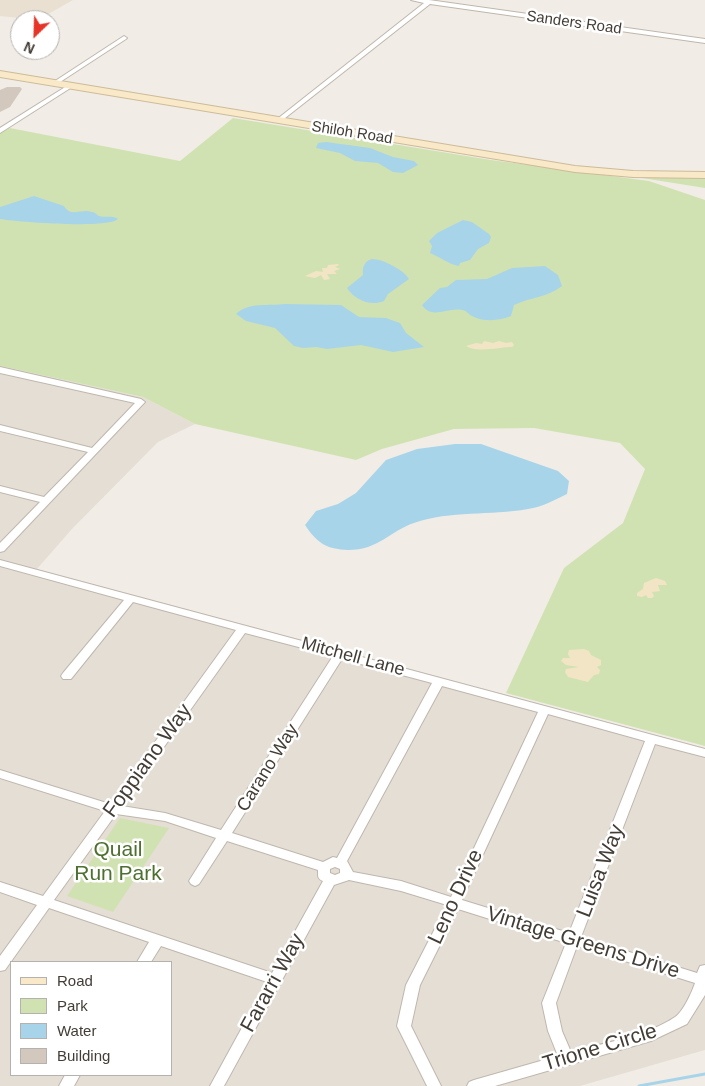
<!DOCTYPE html>
<style>
body{margin:0}
#map{position:relative;width:705px;height:1086px;overflow:hidden;background:#f1ede6;font-family:Helvetica,sans-serif}
canvas{display:block}
.legend{position:absolute;left:10px;top:961px;width:162px;height:115px;box-sizing:border-box;background:#fff;border:1px solid #b4b1af;margin:0;padding:6px 9px;list-style:none;font-size:15px;color:#433d36}
.legend li{display:flex;align-items:center;gap:10px;height:25px}
.legend b{width:25px;border:1px solid #b4b1af}
.north{position:absolute;left:10px;top:10px;width:50px;height:50px;box-sizing:border-box;background:#fff;border:1px solid #b4b1af;border-radius:50%;rotate:204deg;font-size:14px;font-weight:700;line-height:20px;text-align:center;color:#433d36}
.north::after{content:'';display:block;margin:auto;width:18px;height:22px;background:#e53529;clip-path:polygon(50% 0,100% 100%,50% 72%,0 100%)}
</style>
<div id="map">
<canvas width="705" height="1086"></canvas>
<ul class="legend">
<li><b style="height:6px;background:#f9e9c8"></b>Road</li>
<li><b style="height:14px;background:#d1e2b2"></b>Park</li>
<li><b style="height:14px;background:#a8d4e9"></b>Water</li>
<li><b style="height:14px;background:#d2c8bd"></b>Building</li>
</ul>
<div class="north">N</div>
</div>
<script>
const ctx = document.querySelector('canvas').getContext('2d');
ctx.lineJoin = 'round';
function fill(path, color) {
  ctx.fillStyle = color;
  ctx.fill(path, 'evenodd');
}
function strokePath(path, color, width, dash) {
  ctx.strokeStyle = color;
  ctx.lineWidth = width;
  ctx.lineCap = dash ? 'butt' : 'round';
  ctx.setLineDash(dash || []);
  ctx.stroke(path);
}
function label(font, color, halo, rows, align = 'center') {
  ctx.font = font + ' Helvetica,sans-serif';
  ctx.lineWidth = 5;
  ctx.setLineDash([]);
  ctx.textBaseline = 'middle';
  ctx.strokeStyle = halo;
  ctx.fillStyle = color;
  for (const [text, x, y, turn = 0] of rows) {
    ctx.save();
    ctx.translate(x, y);
    ctx.rotate((+turn || 0) * Math.PI / 180);
    ctx.textAlign = isNaN(turn) ? turn : align;
    if (halo) ctx.strokeText(text, 0, 0);
    ctx.fillText(text, 0, 0);
    ctx.restore();
  }
}
fill(new Path2D(`
 M0,366L143,397L195,424L158,442L72,529L37,569L705,748V1050L580,1086H0ZM11,962H171V1075H11Z`), '#e5ded5');
fill(new Path2D(`
 M0,0H73L38,20L0,16Z`), '#e9e0d1');
fill(new Path2D(`
 M233,118L491,160L649,181L705,200V746L506,693L564,568L623,523L645,469L620,443L534,428L454,429L382,449L356,460L195,424L143,397L0,366V132L10,128L180,161Z
 M642,178H705V188Z
 M120,818L169,828L113,912L67,896Z`), '#d1e2b2');
fill(new Path2D(`
 M338,264L339,265L335,267L340,269L334,271L337,274H327L330,279L324,280L321,275L315,278L305,276L316,271L323,272L322,268H327L328,265Z
 M484,341L493,343L499,341L506,343L512,342L514,345L512,347C500,347 476,353 466,346L476,343L482,344Z
 M656,578L665,581L667,585H658L660,591L652,592L654,596L652,598H648L646,595L642,597L637,596V593L643,589L644,583Z
 M584,649L589,651L591,655L601,660V665L597,667L600,670L599,674L594,675L588,682L568,677L565,672L566,669L579,667L566,665L561,661L563,658H570L568,654L569,650Z`), '#f2e5c5');
fill(new Path2D(`
 M326,142L370,148L393,157L414,161L418,165L403,173L393,172L378,163L355,161L340,153L316,148L318,143Z
 M34,196L64,206C71,218 81,208 92,212C95,212 97,215 99,216C106,218 113,215 118,219C107,229 18,222 0,219V207Z
 M463,220L472,222L489,234L491,237L489,243L478,249L470,260L460,263L459,266C448,264 440,257 430,253L432,246L429,241L437,233Z
 M372,259C383,259 404,270 409,279L388,294L384,301C370,307 354,299 347,288L363,275C362,268 364,261 372,259Z
 M545,266L558,275L562,286C546,298 531,297 514,305L511,316C500,321 482,322 472,316C468,314 466,310 462,310C448,307 431,320 422,305L440,288L447,287L456,280L487,279L512,268Z
 M285,304L341,305L359,317L386,318L400,323L406,333L424,347L393,352L361,345L327,349L316,347L303,348L294,346L275,328L246,321L236,314C248,302 269,306 285,304Z
 M455,444H481L558,471L569,481L567,494C555,500 542,507 528,509C490,516 451,510 414,523C390,531 379,550 348,550C326,549 317,543 305,525L316,511L338,504L356,493L386,460L417,449Z`), '#a8d4e9');
strokePath(new Path2D(`
 M639,1086L705,1074`), '#a8d4e9', 3);
fill(new Path2D(`
 M7,87H20L22,89L10,107L0,112V90Z`), '#d2c8bd');
const minor = new Path2D(`
 M411,0H429L705,39V43L430,4L280,122H276V120L424,3Z
 M124,36L127,38L126,39L57,84L52,83Z
 M70,84L72,85V87L0,133V128Z
 M0,367L141,399L145,402L4,551L0,552V543L40,502L0,492V486L44,497L88,452L0,431V425L92,448L135,403L0,373Z
 M0,560L705,749V757L655,744L581,937L697,973L700,966L705,965V995L687,1024L651,1041L495,1086H467L469,1082L474,1080L558,1056L548,1031L542,1003L566,943L458,909L420,985L411,1026L441,1086H427L397,1026L406,985L447,905L401,891L349,880L334,885L224,1086H210L267,982L161,946L151,962H137L149,942L49,908L5,970L0,971V956L37,905L0,892V882L43,896L105,811L0,778V770L110,804L236,630L133,602L71,679H63L61,676L63,673L124,600L0,566ZM245,633L333,656L221,830L165,813L122,806ZM342,659L432,683L337,858L333,857L323,862L232,833ZM442,686L538,712L451,897L401,881L353,872L347,861ZM548,714L645,741L569,933L462,900ZM116,814L165,821L216,838L189,881L191,884L195,886L199,884L227,841L318,870C318,875 317,879 323,881L272,973L54,900ZM335,867L340,869V873L335,875L330,873V869ZM577,946L695,983C692,992 683,1012 675,1017C647,1036 604,1043 571,1052L562,1031L556,1003Z
 M65,1075H80L74,1086H59Z`);
const secondary = new Path2D(`
 M0,71L575,166L633,171L705,172V178L633,177L575,172L0,77Z`);
strokePath(minor, '#bfb7ad', 2);
strokePath(secondary, '#cdbb99', 2);
fill(minor, '#fff');
fill(secondary, '#f9e9c8');
label('15px', '#433d36', '#fff', [
 ["Sanders Road",574,23,8],
 ["Shiloh Road",352,133,9]
]);
label('18px', '#433d36', '#fff', [
 ["Mitchell Lane",353,657,15],
 ["Carano Way",268,768,-58]
]);
label('21px', '#433d36', '#fff', [
 ["Foppiano Way",148,761,-54],
 ["Luisa Way",601,871,-69],
 ["Leno Drive",456,897,-65],
 ["Vintage Greens Drive",583,943,17],
 ["Fararri Way",273,983,-61],
 ["Trione Circle",600,1048,-17]
]);
label('21px', '#4d6f2f', '#fff', [
 ["Quail",118,850],
 ["Run Park",118,874]
]);
</script>
